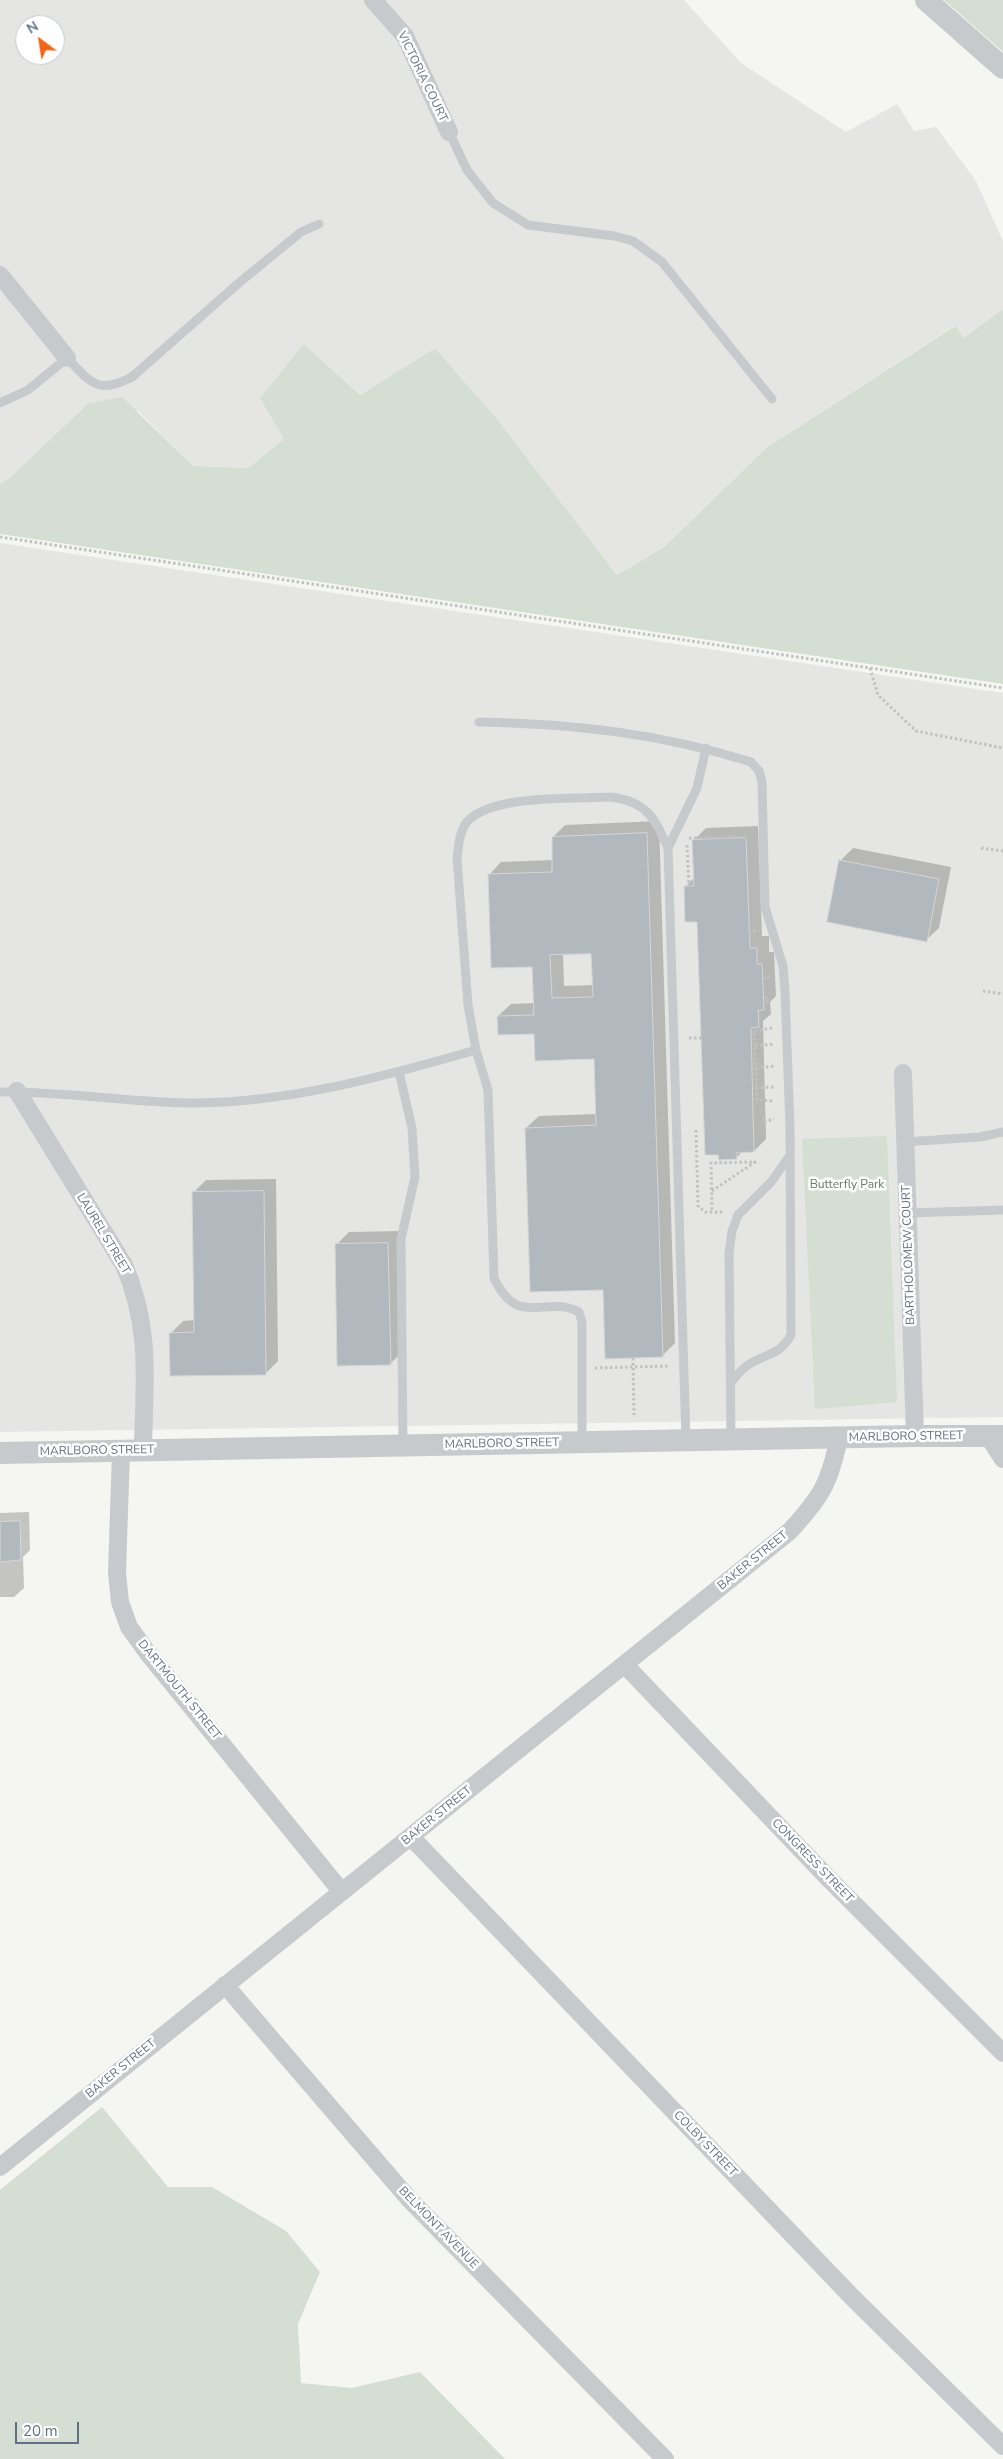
<!DOCTYPE html>
<style>
body{margin:0}
#map{position:relative;width:1003px;height:2459px;overflow:hidden;background:#f5f6f1;font-family:"Nunito Sans",sans-serif}
canvas{display:block}
.north{position:absolute;left:15px;top:15px;width:50px;height:50px;box-sizing:border-box;background:#fff;border:1px solid #c0c6ce;border-radius:50%;rotate:329deg;font-size:14px;font-weight:700;line-height:20px;text-align:center;color:#617185}
.north::after{content:'';display:block;margin:auto;width:18px;height:22px;background:#f46413;clip-path:polygon(50% 0,100% 100%,50% 72%,0 100%)}
.scale{position:absolute;left:15px;top:2422px;width:64px;height:22px;box-sizing:border-box;border:2px solid #617185;border-top:0;padding-left:6px;font-size:15px;line-height:18px;white-space:nowrap;color:#617185;-webkit-text-stroke:4px #fff;paint-order:stroke}
</style>
<div id="map">
<canvas width="1003" height="2459"></canvas>
<div class="north">N</div>
<div class="scale">20 m</div>
</div>
<script>
const ctx = document.querySelector('canvas').getContext('2d');
ctx.lineJoin = 'round';
function fill(path, color) {
  ctx.fillStyle = color;
  ctx.fill(path, 'evenodd');
}
function strokePath(path, color, width, dash) {
  ctx.strokeStyle = color;
  ctx.lineWidth = width;
  ctx.lineCap = dash ? 'butt' : 'round';
  ctx.setLineDash(dash || []);
  ctx.stroke(path);
}
function label(font, color, halo, rows, align = 'center') {
  ctx.font = font + ' "Nunito Sans",sans-serif';
  ctx.lineWidth = 5;
  ctx.setLineDash([]);
  ctx.textBaseline = 'middle';
  ctx.strokeStyle = halo;
  ctx.fillStyle = color;
  for (const [text, x, y, turn = 0] of rows) {
    ctx.save();
    ctx.translate(x, y);
    ctx.rotate((+turn || 0) * Math.PI / 180);
    ctx.textAlign = isNaN(turn) ? turn : align;
    if (halo) ctx.strokeText(text, 0, 0);
    ctx.fillText(text, 0, 0);
    ctx.restore();
  }
}
fill(new Path2D(`
 M0,0H684L741,63L846,132L897,104L914,131L936,127L976,181L1003,241V309L964,339L954,326L766,448L664,547L617,575L497,419L435,348L360,395L304,344L284,439L248,468L193,466L138,411L0,484ZM25,25H55V55H25Z
 M0,543L1003,693V1417L0,1432Z`), '#e5e6e4');
fill(new Path2D(`
 M944,0H1003V52Z
 M1003,309V684L0,534V484L11,477L89,403L122,397L193,466L248,468L284,439L260,398L304,344L360,395L435,348L497,419L617,575L664,547L766,448L955,326L964,338Z
 M887,1136L897,1402L815,1409L802,1139Z
 M102,2107L168,2187H212L286,2231L320,2272L298,2324L301,2383L352,2388L420,2372L505,2459H0V2190Z`), '#d5ded2');
fill(new Path2D(`
 M659,821L675,1343L662,1356L604,1289L526,1128L539,1116L596,1114L595,1057L498,1016L511,1004L535,1003L534,966L489,875L501,862L553,860V837L565,825ZM593,953L594,985L564,986L563,954Z
 M758,826L762,936H769V952H774L776,996L770,1002L771,1014L763,1021L766,1139L754,1151H743L736,1158L698,921L685,887L695,877L694,840L706,828Z
 M853,848L951,867L939,928L926,940L840,861Z
 M276,1179L278,1361L266,1373L171,1333L183,1321L195,1320L193,1193L206,1180Z
 M400,1231L403,1351L390,1364L336,1245L349,1232Z
 M29,1512L30,1550L23,1557L24,1588L14,1597H0V1513Z`), '#0003');
const building = new Path2D(`
 M647,833L663,1357L605,1359L603,1290L530,1292L525,1128L596,1125L594,1059L535,1061L534,1034L498,1035L497,1016L534,1015L532,967L491,968L488,874L552,872V837ZM591,954L593,997L552,998L550,955Z
 M746,838L750,948H757V964H762L764,1010H758L759,1027L751,1028L754,1152L736,1153L737,1159L719,1160L718,1155H705L697,922H685L684,886H694L692,840Z
 M839,860L939,879L927,942L827,922Z
 M264,1191L266,1375L170,1376L169,1333L194,1332L192,1192Z
 M388,1243L391,1365L337,1366L335,1244Z
 M20,1521L21,1560L0,1562V1522Z`);
fill(building, '#b1b8be');
strokePath(building, '#d6d7d4', 1);
strokePath(new Path2D(`
 M0,537L1003,688
 M870,668L878,695L916,731L1003,748
 M689,838L748,837
 M687,845L689,886
 M981,848L1003,851
 M749,934L758,929
 M765,980V977H770
 M983,991L1003,994
 M766,996V1001L771,1000
 M772,1028L754,1031L757,1100L774,1101
 M689,1038H701
 M755,1046L774,1044
 M756,1068L775,1066
 M756,1088L775,1087
 M764,1118L763,1122L774,1119
 M696,1130L698,1206L705,1212H724
 M712,1191L755,1162L711,1163L712,1212
 M633,1358L634,1415
 M595,1368L669,1366`), '#c0c1c3', 3, [2.5, 2.5]);
strokePath(new Path2D(`
 M449,132L467,170L493,203L528,225L614,236L633,241L662,262L772,399
 M0,403L28,390L67,358C91,383 98,395 132,377L240,282L301,232L319,224
 M479,722C575,724 659,733 751,762L759,771L762,782L765,907L783,966L785,992L790,1127L791,1335C779,1355 771,1352 753,1362C744,1366 738,1374 732,1381
 M668,848L697,788L706,748
 M476,1050L488,1090L494,1278C519,1330 544,1294 579,1312L582,1322V1442
 M399,1072L412,1128L415,1177L401,1239L403,1446
 M0,1092C66,1091 131,1103 197,1103C291,1102 386,1076 476,1050L468,1005L457,858C459,845 459,832 467,822C491,794 575,799 611,797C647,802 654,817 668,848L686,1440
 M905,1142L980,1137L1003,1132
 M907,1213L1003,1210
 M731,1439L729,1253L732,1231L738,1215L772,1181L788,1158`), '#c7cacd', 9);
strokePath(new Path2D(`
 M373,0L405,36L449,132
 M0,275L67,358
 M903,1073L915,1436
 M17,1091L124,1265C152,1330 144,1382 143,1450
 M988,1436L1003,1459
 M121,1451L117,1573L120,1602L129,1627L147,1652L341,1891
 M625,1665L830,1880L1003,2053
 M411,1837L853,2298L1003,2446
 M225,1985L409,2199L665,2459
 M0,2167L790,1531C822,1496 829,1484 839,1438`), '#c7cacd', 18);
strokePath(new Path2D(`
 M926,0L1003,68
 M0,1453L915,1436H1003`), '#c7cacd', 22);
label('12px', '#617185', '#fff', [
 ["VICTORIA COURT",422,77,64],
 ["LAUREL STREET",103,1234,59],
 ["BARTHOLOMEW COURT",909,1255,-92],
 ["MARLBORO STREET",906,1437,-1],
 ["MARLBORO STREET",502,1444,-1],
 ["MARLBORO STREET",97,1451,-1],
 ["BAKER STREET",753,1561,-39],
 ["DARTMOUTH STREET",179,1690,51],
 ["BAKER STREET",437,1816,-39],
 ["CONGRESS STREET",812,1861,46],
 ["BAKER STREET",121,2069,-39],
 ["COLBY STREET",705,2144,46],
 ["BELMONT AVENUE",438,2228,46]
]);
label('12px', '#637c61', '#fff', [
 ["Butterfly Park",847,1185]
]);
</script>
